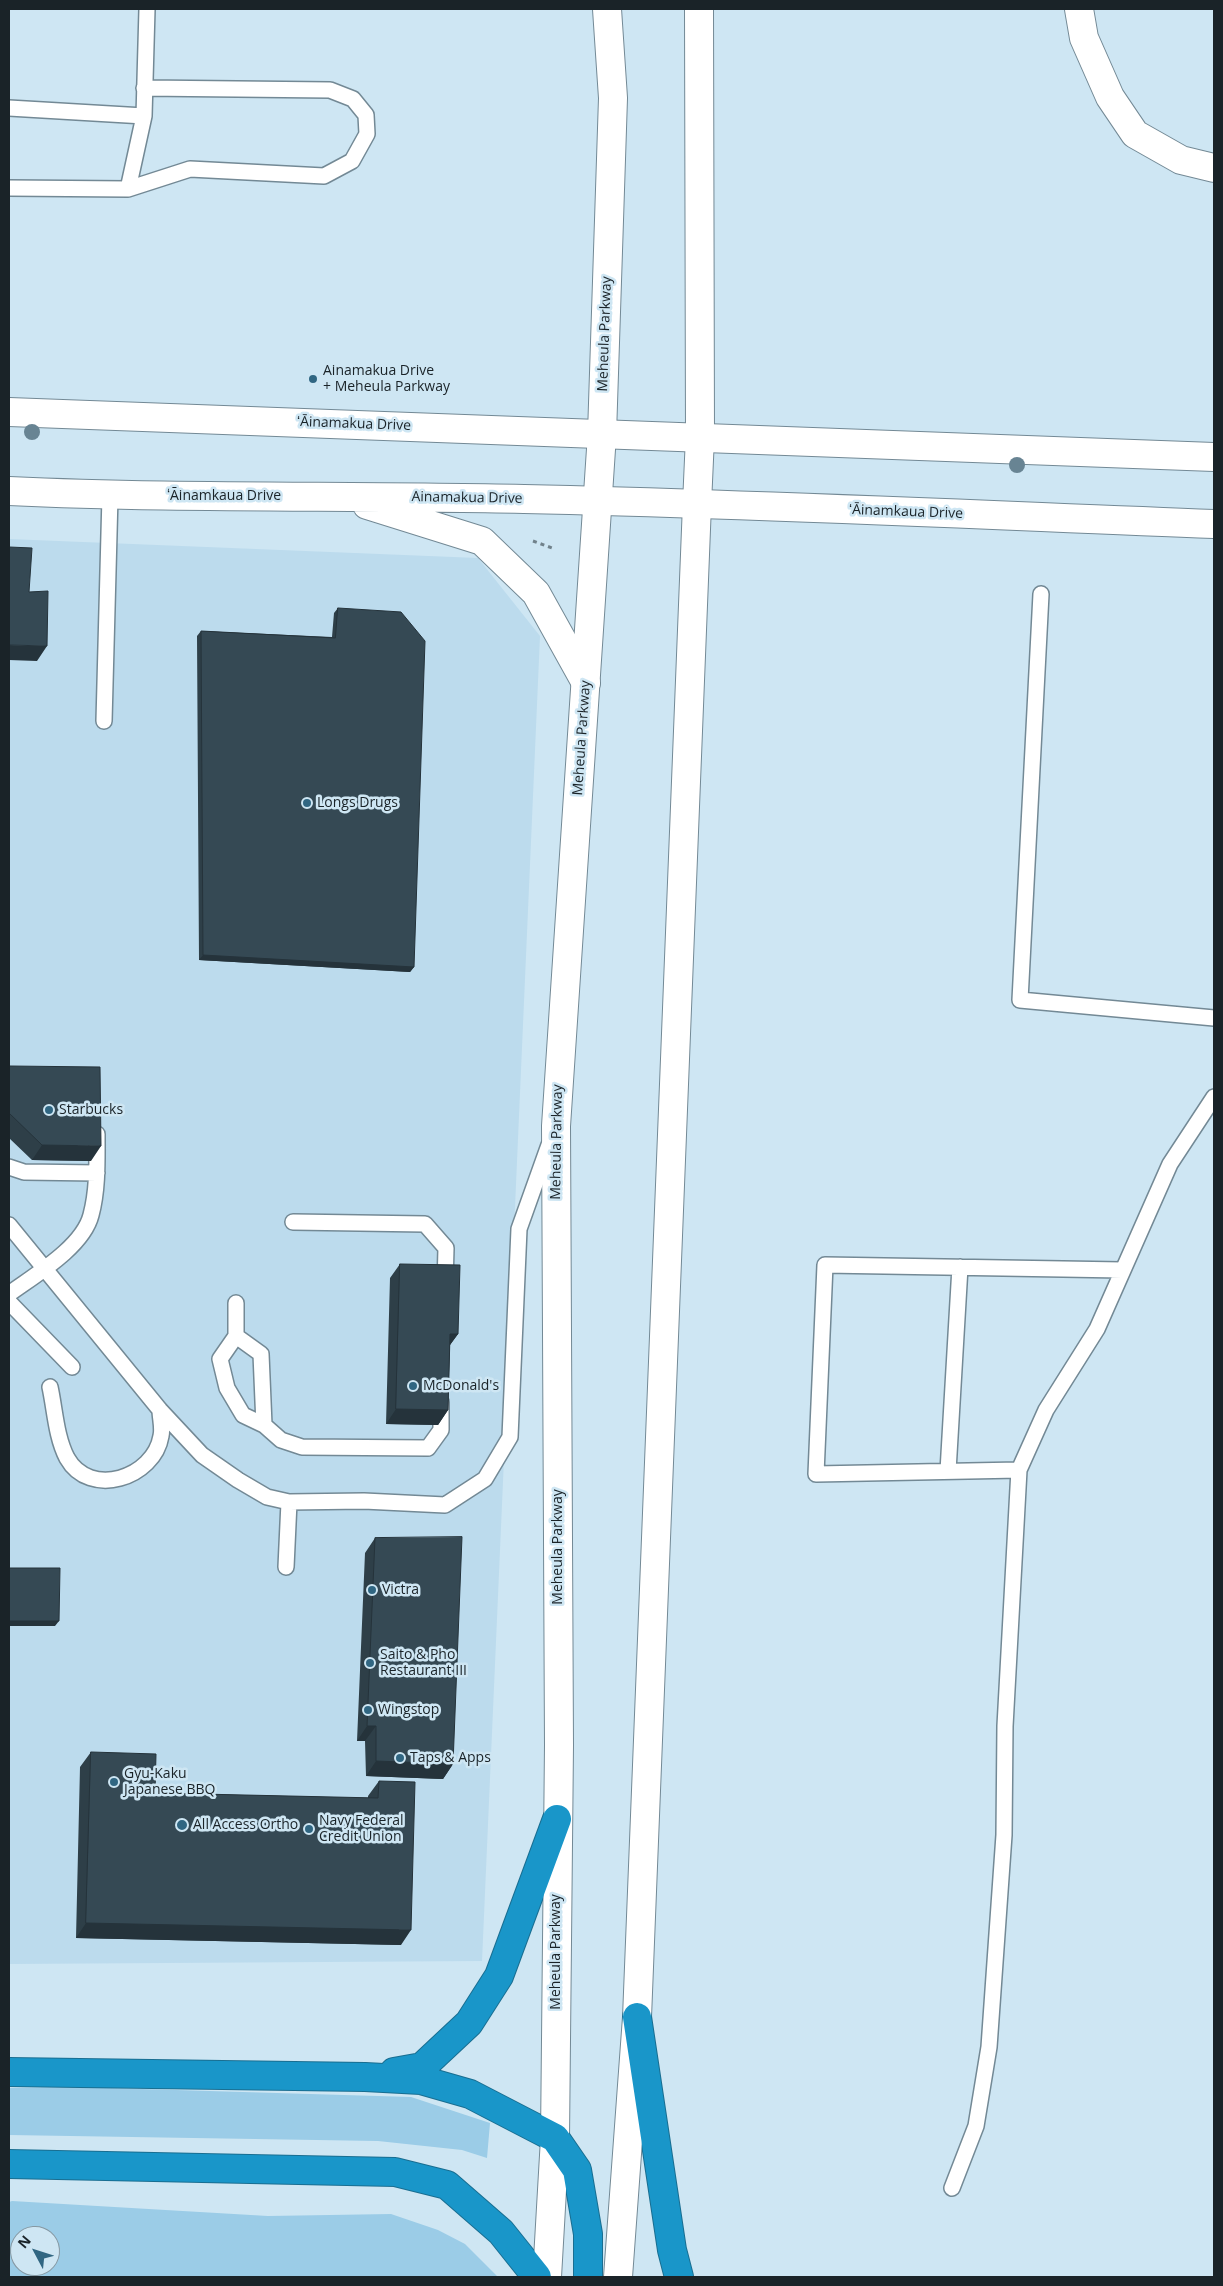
<!DOCTYPE html>
<meta charset="utf-8">
<style>
body{margin:0}
#map{position:relative;width:1223px;height:2286px;overflow:hidden;background:#cee6f3;font-family:"Open Sans",sans-serif}
canvas{display:block}
.frame{position:absolute;inset:0;border:10px solid #1a2328;pointer-events:none}
.north{position:absolute;left:10px;top:2226px;width:50px;height:50px;box-sizing:border-box;background:#cee6f3;border:1px solid #8698a2;border-radius:50%;rotate:310deg;font-size:14px;font-weight:700;line-height:20px;text-align:center;color:#1a2328}
.north::after{content:'';display:block;margin:auto;width:18px;height:22px;background:#306682;clip-path:polygon(50% 0,100% 100%,50% 72%,0 100%)}
</style>
<div id="map">
<canvas width="1223" height="2286"></canvas>
<div class="frame"></div>
<div class="north">N</div>
</div>
<script>
const ctx = document.querySelector('canvas').getContext('2d');
ctx.lineJoin = 'round';
function fill(path, color) {
  ctx.fillStyle = color;
  ctx.fill(path, 'evenodd');
}
function strokePath(path, color, width, dash) {
  ctx.strokeStyle = color;
  ctx.lineWidth = width;
  ctx.lineCap = dash ? 'butt' : 'round';
  ctx.setLineDash(dash || []);
  ctx.stroke(path);
}
function label(font, color, halo, rows, align = 'center') {
  ctx.font = font + ' "Open Sans",sans-serif';
  ctx.lineWidth = 5;
  ctx.setLineDash([]);
  ctx.textBaseline = 'middle';
  ctx.strokeStyle = halo;
  ctx.fillStyle = color;
  for (const [text, x, y, turn = 0] of rows) {
    ctx.save();
    ctx.translate(x, y);
    ctx.rotate((+turn || 0) * Math.PI / 180);
    ctx.textAlign = isNaN(turn) ? turn : align;
    if (halo) ctx.strokeText(text, 0, 0);
    ctx.fillText(text, 0, 0);
    ctx.restore();
  }
}
fill(new Path2D(`
 M9,539L478,558L540,636L482,1961L9,1964Z`), '#bcdbed');
fill(new Path2D(`
 M75,2087L411,2097L490,2123L487,2158L462,2150L378,2141L9,2135V2088Z
 M12,2201L268,2216L391,2214L438,2230L465,2244L498,2277H9V2202ZM20,2236H50V2266H20Z`), '#9bcce7');
const service = new Path2D(`
 M9,108L144,116
 M9,188L128,189L144,116L147,9
 M128,189L190,169L324,176L352,161L367,134L366,115L353,99L330,90L144,88
 M1041,594L1020,1000L1214,1018
 M104,721L110,496
 M9,1167L24,1172L97,1173
 M293,1222L425,1224L446,1248L445,1284
 M9,1225L160,1410L202,1455L238,1480L267,1497L289,1502L364,1501L445,1505L485,1479L510,1437L519,1229L549,1145
 M9,1294C35,1275 83,1247 91,1215C98,1189 97,1160 97,1134
 M9,1302L72,1367
 M236,1303V1336L220,1359L227,1388L243,1415L264,1425L281,1440L302,1447L428,1448L441,1430V1402
 M236,1336L261,1354L264,1425
 M50,1387C55,1410 56,1437 67,1458C90,1499 154,1478 161,1436C163,1428 160,1418 160,1410
 M1019,1470L816,1474L825,1265L1122,1270
 M948,1471L960,1267
 M286,1567L289,1502
 M952,2188L976,2126L989,2047L1004,1835L1005,1726L1019,1470L1046,1410L1097,1329L1170,1164L1214,1097`);
const minor = new Path2D(`
 M1079,9L1084,38L1110,97L1135,134L1181,160L1214,168`);
const tertiary = new Path2D(`
 M9,412L1214,457
 M9,491C180,499 352,495 524,499C754,504 984,515 1214,524
 M367,505L482,541L536,593L586,683`);
const secondary = new Path2D(`
 M547,2277L555,2138L559,1745L556,1126L602,434L613,98L607,9
 M618,2277L637,2017L697,504L700,437L699,9`);
const motorway = new Path2D(`
 M637,2017L672,2250L679,2277
 M9,2072L365,2077L421,2080L470,2094L555,2138L577,2170L588,2234V2277
 M394,2072L422,2067L469,2023L499,1976L557,1819
 M9,2164L395,2172L447,2185L501,2232L537,2277`);
strokePath(service, '#738995', 18);
strokePath(minor, '#738995', 30);
strokePath(tertiary, '#738995', 30);
strokePath(secondary, '#738995', 30);
strokePath(motorway, '#196e91', 30);
strokePath(new Path2D(`
 M533,541L552,548`), '#71828b', 3, [4, 4]);
strokePath(service, '#fff', 15);
strokePath(minor, '#fff', 28);
strokePath(tertiary, '#fff', 28);
strokePath(secondary, '#fff', 28);
strokePath(motorway, '#1996c9', 28);
ctx.fillStyle = '#688493';
for (const [x, y] of [
 [32,432],
 [1017,465]
]) {
  ctx.beginPath();
  ctx.arc(x, y, 8, 0, 2 * Math.PI);
  ctx.fill();
}
fill(new Path2D(`
 M338,608L414,967L410,972L199,960L197,636L201,631L332,637L334,613Z
 M9,1066L91,1161L32,1160L9,1138Z
 M400,1264L458,1334L450,1345L448,1410L438,1425L386,1424L390,1278Z
 M375,1538L453,1764L443,1779L366,1776L365,1741H357L365,1553Z
 M91,1752L155,1793L368,1798V1796L379,1781L401,1945L76,1938L80,1767Z`), '#2e3f48');
fill(new Path2D(`
 M9,645L47,646L37,661L9,660Z
 M203,955L414,967L410,972L199,960Z
 M42,1145L101,1146L91,1161L32,1160Z
 M450,1334H458L447,1349Z
 M396,1409L448,1410L438,1425L386,1424Z
 M9,1621H59L55,1626H9Z
 M367,1726H376L365,1741H357Z
 M376,1761L453,1764L443,1779L366,1776Z
 M86,1923L411,1930L401,1945L76,1938Z`), '#25333b');
const building = new Path2D(`
 M9,547L32,548L29,592L48,591L47,646L9,645Z
 M338,608L401,612L425,641L414,967L203,955L201,631L335,638Z
 M9,1066L100,1067L101,1146L42,1145L9,1113Z
 M400,1264L460,1265L458,1334H450L448,1410L396,1409Z
 M462,1537L453,1764L376,1761V1726H367L375,1538Z
 M9,1568H60L59,1621H9Z
 M91,1752L156,1754L155,1793L378,1798L379,1781L415,1782L411,1930L86,1923Z`);
fill(building, '#354954');
strokePath(building, '#25333b', 1);
for (const [x, y, r, color] of [
 [313,379,5,"#306682"],
 [307,803,5,"#306682"],
 [49,1110,5,"#306682"],
 [413,1386,5,"#306682"],
 [372,1590,5,"#306682"],
 [370,1663,5,"#306682"],
 [368,1710,5,"#306682"],
 [400,1758,5,"#306682"],
 [114,1782,5,"#306682"],
 [182,1825,6,"#306682"],
 [309,1829,5,"#306682"]
]) {
  const dot = new Path2D();
  dot.arc(x, y, r, 0, 2 * Math.PI);
  ctx.fillStyle = color;
  ctx.fill(dot);
  strokePath(dot, '#cee6f3', 2);
}
label('14px', '#1a2328', '#cee6f3', [
 ["Meheula Parkway",605,334,-88],
 ["ʻĀinamakua Drive",354,424,2],
 ["ʻĀinamkaua Drive",224,496],
 ["Ainamakua Drive",467,498,1],
 ["ʻĀinamkaua Drive",906,512,2],
 ["Meheula Parkway",582,738,-86],
 ["Meheula Parkway",557,1142,-89],
 ["Meheula Parkway",558,1547,-90],
 ["Meheula Parkway",556,1952,-90]
]);
label('14px', '#1a2328', '#cee6f3', [
 ["Ainamakua Drive",323,371],
 ["+ Meheula Parkway",323,387],
 ["Longs Drugs",317,803],
 ["Starbucks",59,1110],
 ["McDonald's",423,1386],
 ["Victra",382,1590],
 ["Saito & Pho",380,1655],
 ["Restaurant III",380,1671],
 ["Wingstop",378,1710],
 ["Taps & Apps",410,1758],
 ["Gyu-Kaku",124,1774],
 ["Japanese BBQ",124,1790],
 ["Navy Federal",319,1821],
 ["Credit Union",319,1837],
 ["All Access Ortho",193,1825]
], 'left');
</script>
